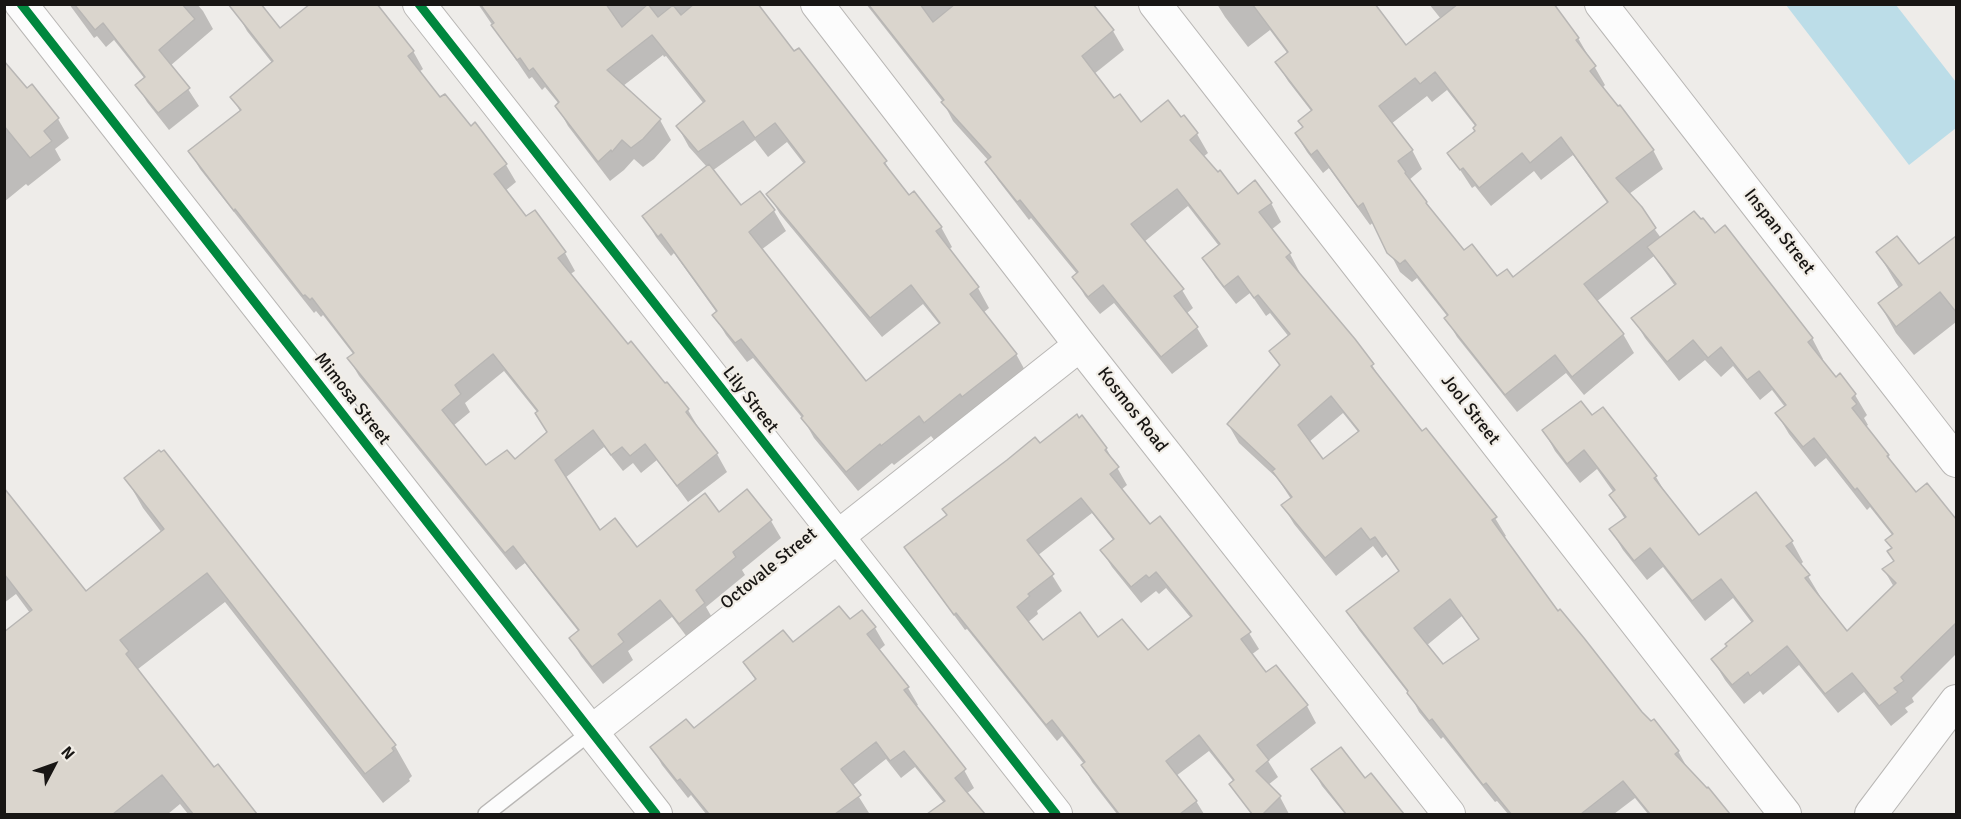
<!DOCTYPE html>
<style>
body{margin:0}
#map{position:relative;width:1961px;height:819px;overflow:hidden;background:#eeece9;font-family:Signika,sans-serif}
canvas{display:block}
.frame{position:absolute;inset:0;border:6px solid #181614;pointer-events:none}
.north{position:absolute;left:24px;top:735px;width:60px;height:60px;-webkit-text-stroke:4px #f1ede6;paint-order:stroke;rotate:49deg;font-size:16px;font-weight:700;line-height:24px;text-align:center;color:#181614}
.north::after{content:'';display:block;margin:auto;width:21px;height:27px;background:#181614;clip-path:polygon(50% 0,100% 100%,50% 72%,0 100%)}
</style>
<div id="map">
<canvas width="1961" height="819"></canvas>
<div class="frame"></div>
<div class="north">N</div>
</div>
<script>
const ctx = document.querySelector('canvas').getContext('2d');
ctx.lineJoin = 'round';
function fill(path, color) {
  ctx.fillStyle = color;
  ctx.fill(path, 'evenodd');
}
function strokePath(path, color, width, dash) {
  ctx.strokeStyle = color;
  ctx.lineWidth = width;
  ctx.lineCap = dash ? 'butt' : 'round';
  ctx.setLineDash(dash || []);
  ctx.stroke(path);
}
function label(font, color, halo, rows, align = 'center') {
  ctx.font = font + ' Signika,sans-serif';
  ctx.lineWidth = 4.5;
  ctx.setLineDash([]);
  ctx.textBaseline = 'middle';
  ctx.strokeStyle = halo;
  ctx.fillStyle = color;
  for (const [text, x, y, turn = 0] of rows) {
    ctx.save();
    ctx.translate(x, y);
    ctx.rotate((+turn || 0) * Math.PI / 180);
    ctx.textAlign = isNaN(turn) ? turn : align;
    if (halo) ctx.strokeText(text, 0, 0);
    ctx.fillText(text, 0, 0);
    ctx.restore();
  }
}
fill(new Path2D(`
 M1786,5H1896L1956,82V128L1909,165Z`), '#bcdde8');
fill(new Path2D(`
 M69,4H197L203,11L213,29L170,66L188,89L199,106L169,130L147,102L137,85L145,79L114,40L106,47L97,36L94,38Z
 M478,4H604L605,7L608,4H757L794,53L885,162L897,182L909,197L941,227L952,247L948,250L978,288L989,308L983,313L1016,354L1027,374L936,442L931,436L894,465L892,463L858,491L814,438L804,420L753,358L747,362L726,335L714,315L717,313L674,253L671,256L656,237L644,217L707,167L689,147L678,127L704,104L666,56L664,57L663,55L623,86L660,120L671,140L654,159L643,167L634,159L624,170L610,181L568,126L557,106L559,104L545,87L542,90L532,77L529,79ZM755,140L768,157L787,142L804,164L768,194L780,214L882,337L923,304L940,325L866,383L761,250L786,231L774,211L760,193L741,207L712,171Z
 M866,4H1091L1113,31L1124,50L1094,74L1114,100L1140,124L1181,119L1184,117L1197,134L1208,153L1203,157L1238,196L1271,203L1281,222L1271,230L1290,254L1300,273L1299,274L1372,365L1383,383L1421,433L1495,518L1506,536L1503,538L1557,613L1641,713L1678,751L1689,771L1708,789L1728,814H1648L1635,798L1614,814H1508L1497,801L1495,802L1443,737L1441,739L1419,712L1412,698L1359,630L1348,612L1400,572L1387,554L1382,558L1373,546L1336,576L1294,524L1283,506L1291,499L1278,479L1239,443L1228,424L1280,367L1271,351L1289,337L1270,313L1266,316L1250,293L1236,304L1215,277L1204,258L1219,246L1188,206L1144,242L1182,290L1193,308L1186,314L1197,328L1208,346L1172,374L1114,303L1100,314L1085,296L1074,277L1077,274L1031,218L1029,220L998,180L987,162L989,161L953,121L943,102ZM1343,413L1359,433L1323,461L1309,442ZM1462,616L1479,640L1443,667L1426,646Z
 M1217,4H1373L1406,47L1441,19L1429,4H1552L1578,38L1605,85L1602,88L1653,150L1663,169L1629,194L1661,238L1812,338L1823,359L1821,361L1836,379L1855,395L1867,415L1864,418L1868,425L1865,427L1888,455L1895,469L1915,494L1951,515L1956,524V654L1912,698L1914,702L1905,708L1908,712L1891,726L1864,692L1838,713L1799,665L1763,695L1760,691L1744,704L1725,680L1713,660L1752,623L1733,598L1705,621L1663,567L1647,580L1623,550L1611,530L1625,519L1611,496L1614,493L1597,469L1580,483L1555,451L1544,431L1592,417L1603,409L1656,477L1668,497L1698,537L1792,542L1803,562L1800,565L1808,576L1820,596L1818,597L1847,633L1894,587L1884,570L1895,562L1892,549L1887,540L1893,536L1870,507L1867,510L1826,458L1815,467L1789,434L1777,414L1785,407L1772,390L1760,400L1733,366L1721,377L1705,360L1679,381L1645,338L1633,318L1675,286L1654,256L1596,302L1623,334L1634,353L1584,395L1566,373L1517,412L1457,337L1446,318L1448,317L1417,278L1412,282L1400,272L1374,222L1370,225L1329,168L1323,173L1307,152L1296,134L1303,128L1300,122L1312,112L1288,81L1277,63L1288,54L1270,30L1248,47L1225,17ZM1447,90L1476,127V131L1449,153L1472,188L1475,186L1491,206L1534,171L1541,180L1573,155L1608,204L1513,279L1497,278L1464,253L1431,211L1409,180L1422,169L1412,150L1391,124L1427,96L1432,102Z
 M237,13L280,30L413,51L423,69L419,72L440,99L471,128L475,124L506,165L516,182L505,191L526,218L534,212L565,253L575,271L569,275L627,346L688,410L698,427L697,428L717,454L727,472L688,502L657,460L641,473L633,463L623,471L604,447L565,478L600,532L637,549L719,514L771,521L781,538L742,570L745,575L706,607L714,621L690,641L672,617L628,651L633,660L603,684L581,656L571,639L579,632L544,588L525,563L516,570L359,376L349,359L354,355L323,315L321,317L316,311L314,313L200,169L190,152L241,113L232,97L273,64L247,31ZM504,371L537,412L548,433L515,462L486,467L453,426L470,412L465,403Z
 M4,64L26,90L32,86L58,119L69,138L55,149L61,160L28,186L26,184L4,202Z
 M1956,237V322L1914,355L1896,333L1879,303L1899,288L1878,253L1919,267Z
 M1040,445L1106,448L1127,485L1121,490L1149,526L1249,633L1259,649L1251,655L1266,674L1307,706L1316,723L1268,761L1278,777L1268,785L1280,797L1289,814H1251L1231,784L1234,782L1209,751L1176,776L1196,801L1204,814H1117L1092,782L1083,765L1084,764L1062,736L1057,741L967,629L965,630L916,564L906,548ZM1092,513L1114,541L1102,551L1112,567L1141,603L1156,591L1159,594L1166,588L1191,618L1148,653L1043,642L1027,623L1038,614L1037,611L1062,591L1052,575L1037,556Z
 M164,452L395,746L412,776L409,779L410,781L383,803L225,602L138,669L145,681L214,769L218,766L256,814H188L180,804L168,814H4V633L30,613L16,594L4,603V490L85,593L162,533L143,508L126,478Z
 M862,612L875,628L885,645L878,651L908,688L918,705L915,707L964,770L974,788L966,794L983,814H940L937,809L944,803L915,767L901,778L886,759L852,786L869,813L867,814H706L691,795L688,798L662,765L652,747L693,730L756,681L745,663L850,622Z
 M1313,770L1364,780L1397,808L1401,814H1345L1322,786Z`), '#0003');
const building = new Path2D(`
 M74,4H182L195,19L159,50L190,88L158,113L135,85L145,77L103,23L95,30Z
 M228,4H261L280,28L310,4H377L414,51L408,56L440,97L445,94L471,126L475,122L507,164L494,174L526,216L535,210L566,252L558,258L628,344L631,341L665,383L667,382L689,409L686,412L718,453L677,486L645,444L630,456L622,447L611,455L593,430L555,460L600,530L615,518L637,547L705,493L719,512L747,489L772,520L733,552L736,557L696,590L705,603L679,624L660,600L618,634L624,642L592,667L569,638L579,630L532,571L513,546L505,553L347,358L354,353L312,298L310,300L305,295L303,296L235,209L234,211L188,151L241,110L230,97L273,61ZM493,354L538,411L535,413L547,432L515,459L507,450L486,465L442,410L461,394L455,385Z
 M480,4H606L622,27L648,4L658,17L673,5L681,15L694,4H758L794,51L799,48L887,161L884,163L909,195L914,191L942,227L936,231L979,287L970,294L1017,354L962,397L960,394L924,423L919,416L881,446L880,444L846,472L801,418L803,416L741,339L735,343L712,315L717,311L661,234L658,237L642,216L709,164L741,205L760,191L775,210L749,232L866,381L940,323L911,285L870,318L766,194L805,162L775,123L755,138L743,121L698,152L676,126L705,101L652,35L607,70L661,119L643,139L631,148L622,140L612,152L611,150L598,162L555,106L559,102L533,68L529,71L520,58L517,60L491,25L494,23Z
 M868,4H920L933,22L955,4H1093L1114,30L1082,56L1114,98L1120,94L1141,122L1168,100L1181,117L1184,115L1198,133L1190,140L1218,172L1220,170L1238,194L1255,180L1272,203L1259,212L1291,253L1286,257L1355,339L1374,364L1371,366L1422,431L1426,428L1497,517L1492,520L1558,611L1560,609L1584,638L1642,712L1651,721L1654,719L1679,751L1675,754L1707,788L1708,787L1730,814H1650L1623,781L1581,814H1511L1486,783L1483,785L1432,719L1429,721L1407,693L1408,691L1346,611L1399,571L1375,537L1370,540L1361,528L1325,558L1281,505L1292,497L1272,471L1275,469L1227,424L1280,365L1269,351L1290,334L1258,295L1254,298L1238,276L1224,287L1202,258L1220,244L1177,189L1131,224L1184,289L1174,296L1198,327L1161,357L1103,285L1088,297L1072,277L1078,272L1020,200L1017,202L985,162L991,157L941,102L944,100ZM1331,396L1359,431L1323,459L1298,425ZM1450,599L1479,639L1443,664L1414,628Z
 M1252,4H1375L1406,45L1458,4H1554L1579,38L1576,40L1596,66L1590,71L1618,106L1620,105L1654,150L1616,178L1642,207L1656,228L1584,284L1624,334L1572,377L1555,355L1505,395L1444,318L1448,315L1405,260L1400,264L1387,253L1363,203L1358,207L1317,150L1311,155L1295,133L1303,127L1298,121L1312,110L1275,62L1288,52ZM1435,72L1476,125L1473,128L1475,131L1447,153L1460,170L1463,168L1479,188L1522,153L1530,163L1561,137L1608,202L1513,277L1507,269L1497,276L1472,244L1464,250L1426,203L1427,202L1405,173L1406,172L1398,161L1413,150L1379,106L1415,78L1420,84Z
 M4,61L27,88L32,84L59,118L44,131L52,141L30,158L4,126Z
 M1694,211L1701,219L1703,218L1715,233L1725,225L1813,338L1808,342L1836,377L1840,373L1856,394L1852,398L1857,404L1852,408L1889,455L1887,456L1916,492L1927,483L1956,519V623L1901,677L1904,681L1894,688L1898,692L1879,706L1852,673L1825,694L1787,646L1750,676L1748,672L1732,685L1711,659L1727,646L1725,644L1753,621L1721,579L1692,601L1650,548L1634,561L1609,529L1626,517L1609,495L1615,490L1584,450L1567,464L1542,430L1581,401L1592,415L1603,407L1657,476L1654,478L1699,535L1756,492L1793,541L1786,546L1810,575L1805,578L1847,631L1896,583L1882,569L1894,561L1887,551L1892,548L1885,540L1893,534L1857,488L1855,490L1814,438L1803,447L1775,413L1786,405L1759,371L1747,380L1721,347L1708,358L1693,340L1667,362L1631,318L1676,284L1647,247Z
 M1897,236L1919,264L1956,236V312L1940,292L1896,327L1878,303L1902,285L1876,252Z
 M1077,414L1079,418L1082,415L1107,448L1105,450L1119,467L1110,474L1150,524L1160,516L1251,632L1241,639L1266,672L1276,665L1308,705L1257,745L1269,760L1256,771L1281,796L1263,814H1252L1229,784L1234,780L1199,735L1166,761L1197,801L1180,814H1119L1081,765L1085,762L1052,720L1046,725L956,613L954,615L904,547L947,515L942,509L1007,460L1035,437L1040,443ZM1081,498L1114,539L1100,550L1131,587L1146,575L1149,578L1156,572L1192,616L1148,650L1122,619L1098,637L1080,612L1043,640L1017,607L1030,596L1028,594L1054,574L1027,540Z
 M159,450L161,452L164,450L396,745L392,748L394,751L365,774L207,573L120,640L129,651L126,654L214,767L218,764L257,814H193L162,775L113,814H4V632L32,610L4,574V488L86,591L164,529L124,478Z
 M839,606L850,619L862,610L876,627L867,634L909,687L904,690L966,769L955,778L985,814H927L945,801L904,751L890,761L876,742L841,769L861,795L835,814H709L680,779L677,781L650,747L686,719L694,728L756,679L743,662L783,630L793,642Z
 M1341,747L1365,778L1371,773L1404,814H1346L1311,769Z`);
fill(building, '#dad5cd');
strokePath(building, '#b8b6b4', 1.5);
const lane = new Path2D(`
 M486,814L592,731`);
const street = new Path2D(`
 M21,4L656,814
 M419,4L1056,814
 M817,4L1080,345L1449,814
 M1155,4L1785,814
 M1601,4L1956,461
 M592,731L1080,345
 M1871,814L1956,701`);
strokePath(lane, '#b9b7b5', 18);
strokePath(street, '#b9b7b5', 34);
strokePath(lane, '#fcfcfc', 15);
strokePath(street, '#fcfcfc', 32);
strokePath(new Path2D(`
 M21,4L656,814
 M419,4L1056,814`), '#00873e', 9);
label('18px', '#181614', '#f1ede6', [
 ["Inspan Street",1779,232,52],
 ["Mimosa Street",352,399,52],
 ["Lily Street",750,400,52],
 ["Kosmos Road",1132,410,52],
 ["Jool Street",1470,410,52],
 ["Octovale Street",769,569,-39]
]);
</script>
